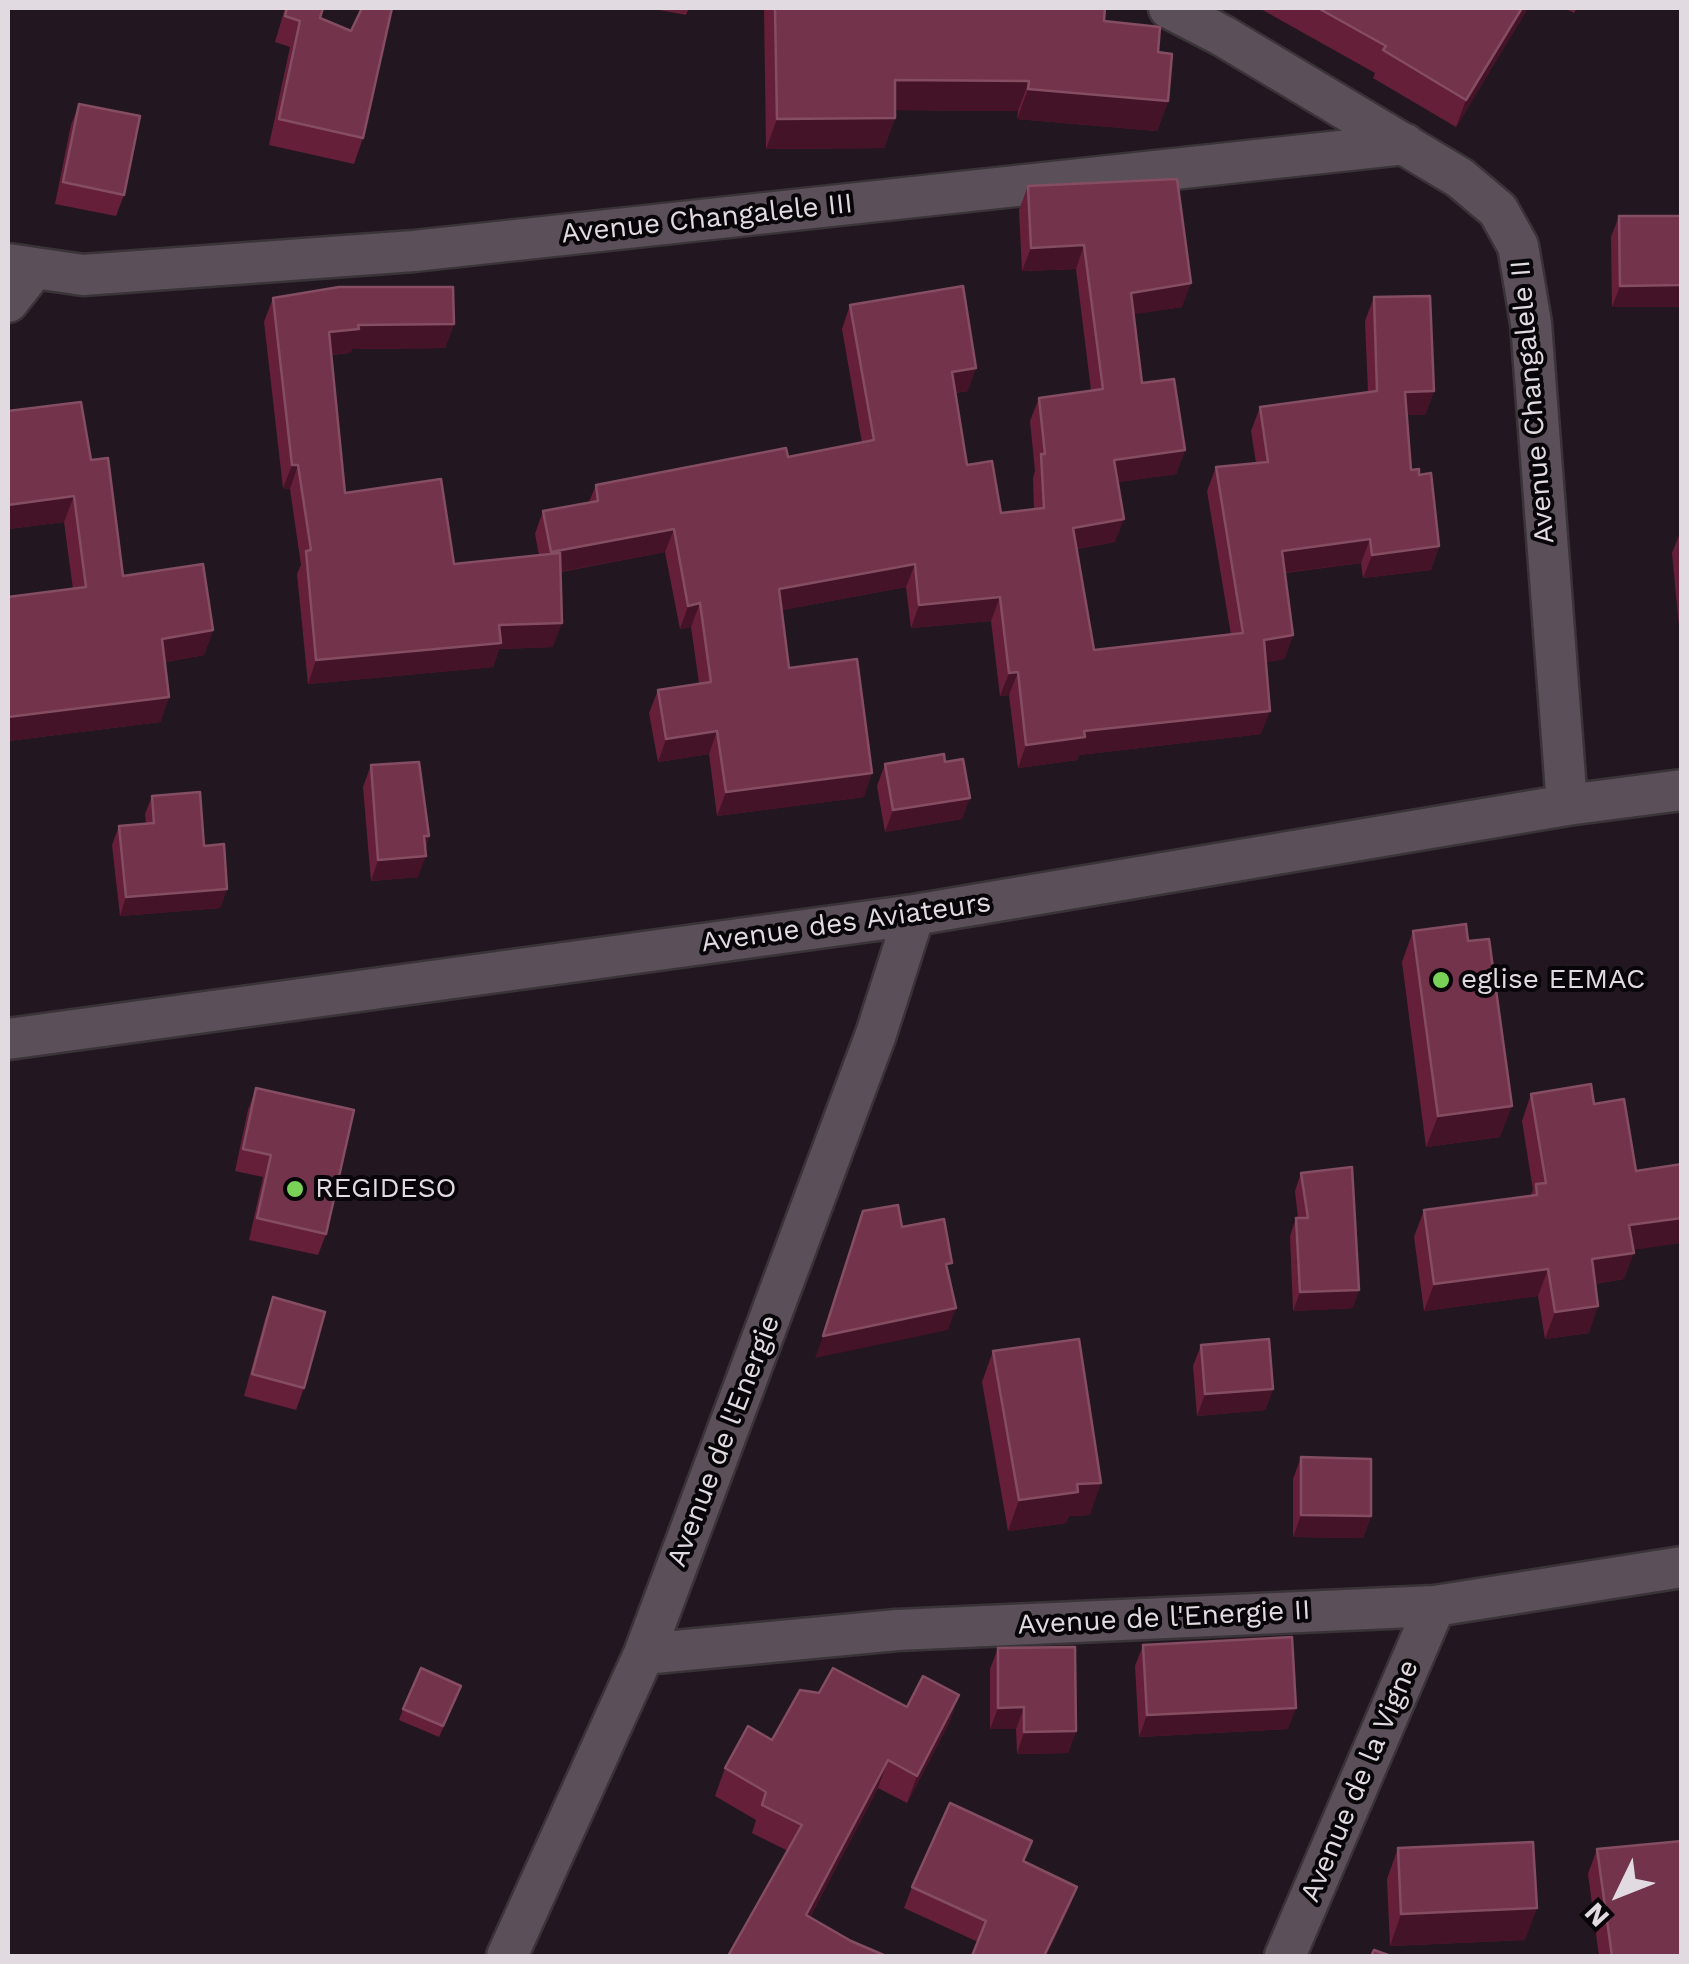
<!DOCTYPE html>
<style>
body{margin:0}
#map{position:relative;width:1689px;height:1964px;overflow:hidden;background:#221720;font-family:"Work Sans",sans-serif}
canvas{display:block}
.frame{position:absolute;inset:0;border:10px solid #e1dae0;pointer-events:none}
.north{position:absolute;left:1569px;top:1844px;width:100px;height:100px;-webkit-text-stroke:8px #080508;paint-order:stroke;rotate:227deg;font-size:28px;font-weight:700;line-height:40px;text-align:center;color:#e1dae0}
.north::after{content:'';display:block;margin:auto;width:35px;height:45px;background:#e1dae0;clip-path:polygon(50% 0,100% 100%,50% 72%,0 100%)}
</style>
<div id="map">
<canvas width="1689" height="1964"></canvas>
<div class="frame"></div>
<div class="north">N</div>
</div>
<script>
const ctx = document.querySelector('canvas').getContext('2d');
ctx.lineJoin = 'round';
function strokePath(path, color, width, dash) {
  ctx.strokeStyle = color;
  ctx.lineWidth = width;
  ctx.lineCap = dash ? 'butt' : 'round';
  ctx.setLineDash(dash || []);
  ctx.stroke(path);
}
function fill(path, color) {
  ctx.fillStyle = color;
  ctx.fill(path, 'evenodd');
}
function label(font, color, halo, rows, align = 'center') {
  ctx.font = font + ' "Work Sans",sans-serif';
  ctx.lineWidth = 8;
  ctx.setLineDash([]);
  ctx.textBaseline = 'middle';
  ctx.strokeStyle = halo;
  ctx.fillStyle = color;
  for (const [text, x, y, turn = 0] of rows) {
    ctx.save();
    ctx.translate(x, y);
    ctx.rotate((+turn || 0) * Math.PI / 180);
    ctx.textAlign = isNaN(turn) ? turn : align;
    if (halo) ctx.strokeText(text, 0, 0);
    ctx.fillText(text, 0, 0);
    ctx.restore();
  }
}
const street = new Path2D(`
 M1169,8L1223,36L1460,178L1498,210L1518,246L1531,323L1567,805
 M8,264L83,275L414,251L1405,144
 M8,302L33,270
 M8,1039L914,915L1567,805L1682,790
 M644,1654L897,1630L1435,1606L1682,1567
 M507,1956L644,1654L876,1034L914,915
 M1285,1956L1435,1606`);
strokePath(street, '#3a3338', 45);
strokePath(street, '#5b4f59', 40);
fill(new Path2D(`
 M285,8H323L320,18L363,138L354,164L269,145L290,47L275,42Z
 M649,8H689L686,15Z
 M764,8H1105L1104,21L1168,101L1157,131L1017,119L1018,111L895,110V118L884,148L766,149Z
 M1259,8H1528L1456,127L1373,78L1375,73Z
 M1564,8H1577L1574,13Z
 M79,104L124,195L116,216L55,204L71,125Z
 M1028,186L1182,307L1133,314L1142,383L1185,450L1176,474L1118,482L1115,542L1077,549L1094,650L1231,635L1207,491L1216,467L1256,463L1251,431L1260,407L1368,393L1365,321L1374,297L1434,391L1425,415H1407L1411,470L1419,475L1439,546L1431,570L1363,578L1361,563L1285,573L1293,635L1284,659L1266,662L1261,734L1079,755L1077,760L1018,768L1009,695L1000,696L991,621L911,628L906,587L782,610L789,668L864,797L717,816L709,754L658,762L649,713L658,690L699,683L691,627L680,629L665,552L561,572L553,647L499,649L493,667L308,684L297,574L301,565L290,489L283,488L264,322L273,298L454,324L445,348L352,349L350,353L331,355L345,493L454,564L539,555L535,534L543,511L589,502L596,485L788,457L862,443L842,329L850,305L968,391L955,393L967,465L1001,513L1034,510L1033,478L1035,471L1030,421L1039,398L1091,390L1076,269L1022,271L1019,210Z
 M1619,216H1682V307H1612L1611,237Z
 M91,460L123,576L213,630L204,655L165,662L169,697L160,722L8,741V597L73,589L64,522L8,529Z
 M1682,528V658L1672,553Z
 M945,762L962,819L885,832L877,786L885,764Z
 M371,765L429,836L418,877L371,881L363,787Z
 M152,796L204,846L227,889L220,908L120,916L112,845L119,826L146,824L145,814Z
 M1413,931L1500,1137L1426,1147L1402,962Z
 M256,1088L326,1234L318,1255L249,1240L263,1177L235,1171L248,1110Z
 M1531,1094L1594,1104L1633,1250L1624,1279L1595,1284L1589,1333L1545,1339L1538,1296L1424,1311L1414,1237L1424,1210L1531,1195L1533,1190L1522,1121Z
 M1301,1173L1353,1308L1293,1311L1290,1236L1296,1218H1298L1295,1191Z
 M273,1297L304,1388L296,1410L244,1396L265,1319Z
 M1201,1345L1273,1389L1265,1410L1197,1416L1193,1366Z
 M993,1351L1090,1515L1069,1516L1066,1523L1008,1531L982,1382Z
 M1301,1457L1371,1516L1363,1538L1293,1537V1479Z
 M1143,1645L1288,1729L1139,1737L1135,1666Z
 M998,1648L1076,1731L1068,1753L1017,1754L1016,1729H990V1669Z
 M959,1695L949,1723L907,1803L878,1788L810,1917L851,1941L728,1956L788,1851L752,1833L756,1820L715,1796L725,1768L772,1740Z
 M457,1697L439,1737L399,1720L403,1709Z
 M1398,1848L1525,1940L1390,1946L1387,1879Z
 M1597,1849L1682,1956H1599L1588,1874Z
 M1025,1862L1077,1887L1069,1908L1046,1956H972L978,1942L904,1908L912,1887Z`), '#661f38');
fill(new Path2D(`
 M1522,8H1528L1456,127L1466,100Z
 M895,80L1029,81L1018,111L884,110Z
 M1028,89L1168,101L1157,131L1017,119Z
 M895,118L884,148L766,149L777,119Z
 M1084,245L1076,269L1022,271L1031,248Z
 M1191,283L1182,307L1122,316L1131,293Z
 M1682,285V307H1612L1620,286Z
 M454,324L445,348L352,349L350,353L321,356L329,332L358,325Z
 M976,368L968,391L943,396L952,372Z
 M1434,391L1425,415H1396L1405,392Z
 M1185,450L1176,474L1106,484L1114,460Z
 M292,465H298L290,489L283,488Z
 M74,496L64,522L8,529V505Z
 M1124,519L1115,542L1065,551L1073,528Z
 M674,529L665,552L543,575L551,552Z
 M1370,539L1361,563L1273,574L1282,551Z
 M1439,546L1431,570L1363,578L1372,555Z
 M915,564L906,587L771,612L779,589Z
 M1000,597L991,621L911,628L919,605Z
 M700,603L691,627L680,629L688,606Z
 M562,623L553,647L499,649L493,667L308,684L316,660L499,625Z
 M213,630L204,655L152,664L162,639Z
 M1293,635L1284,659L1255,664L1264,640Z
 M1018,672L1009,695L1000,696L1009,673Z
 M169,697L160,722L8,741V717Z
 M1270,711L1261,734L1079,755L1077,760L1018,768L1026,745L1084,731Z
 M717,731L709,754L658,762L666,739Z
 M872,773L864,797L717,816L726,792Z
 M970,798L962,819L885,832L893,810Z
 M424,836H429L422,856H426L418,877L371,881L378,860Z
 M227,889L220,908L120,916L126,897Z
 M1512,1106L1500,1137L1426,1147L1438,1116Z
 M1682,1218V1243L1619,1252L1629,1225Z
 M1634,1253L1624,1279L1582,1286L1592,1259Z
 M1548,1269L1538,1296L1424,1311L1434,1284Z
 M1359,1290L1353,1308L1293,1311L1300,1292Z
 M1598,1306L1589,1333L1545,1339L1555,1312Z
 M956,1308L948,1330L815,1358L823,1336Z
 M1273,1389L1265,1410L1197,1416L1205,1394Z
 M1101,1483L1090,1515L1069,1516L1066,1523L1008,1531L1019,1500L1077,1484Z
 M1301,1515L1371,1516L1363,1538L1293,1537Z
 M959,1695L949,1723L907,1803L917,1776Z
 M1024,1707L1016,1729H990L998,1708Z
 M1296,1708L1288,1729L1139,1737L1147,1715Z
 M1076,1731L1068,1753L1017,1754L1024,1732Z
 M888,1760L878,1788L796,1943L806,1915Z
 M1077,1887L1069,1908L1046,1956H1044Z
 M1537,1908L1525,1940L1390,1946L1401,1914Z`), '#451327');
const building = new Path2D(`
 M287,8H323L320,18L351,31L362,8H392L363,138L279,119L300,21L285,16Z
 M775,8H1105L1104,21L1160,27L1158,52L1172,54L1168,101L1028,89L1029,81L895,80V118L777,119Z
 M1318,8H1522L1466,100L1383,50L1386,46Z
 M79,104L140,116L124,195L63,182Z
 M1177,179L1191,283L1131,293L1142,383L1174,379L1185,450L1114,460L1124,519L1073,528L1094,650L1243,633L1216,467L1268,462L1260,407L1377,391L1374,297L1430,296L1434,391L1405,392L1411,470L1419,469V475L1431,473L1439,546L1372,555L1370,539L1282,551L1293,635L1264,640L1270,711L1084,731L1085,737L1026,745L1018,672L1009,673L1000,597L919,605L915,564L779,589L789,668L857,659L872,773L726,792L717,731L666,739L658,690L711,682L700,603L688,606L674,529L551,552L543,511L598,501L596,485L786,448L788,457L874,440L850,305L963,286L976,368L952,372L967,465L992,461L1001,513L1044,508L1041,454H1045L1039,398L1103,389L1084,245L1031,248L1028,186Z
 M1619,216H1682V285L1620,286Z
 M339,287H453L454,324L358,325L359,329L329,332L345,493L441,479L454,564L560,553L562,623L499,625L501,643L316,660L306,551L311,550L298,465H292L273,298Z
 M81,402L91,460L108,458L123,576L203,564L213,630L162,639L169,697L8,717V597L86,587L74,496L8,505V411Z
 M944,754L945,762L963,759L970,798L893,810L885,764Z
 M419,762L429,836H424L426,856L378,860L371,765Z
 M200,792L204,846L224,844L227,889L126,897L119,826L154,823L152,796Z
 M1466,924L1468,941L1489,939L1512,1106L1438,1116L1413,931Z
 M1591,1084L1594,1104L1624,1099L1636,1171L1682,1164V1218L1629,1225L1634,1253L1592,1259L1598,1306L1555,1312L1548,1269L1434,1284L1424,1210L1537,1195L1536,1184L1546,1183L1531,1094Z
 M256,1088L354,1110L326,1234L257,1218L271,1155L243,1149Z
 M1352,1167L1359,1290L1300,1292L1296,1218H1308L1301,1173Z
 M898,1205L902,1227L944,1219L952,1263L946,1264L956,1308L823,1336L863,1211Z
 M273,1297L325,1312L304,1388L252,1374Z
 M1079,1339L1101,1483L1077,1484L1078,1492L1019,1500L993,1351Z
 M1269,1339L1273,1389L1205,1394L1201,1345Z
 M1301,1457L1371,1459V1516L1301,1515Z
 M1292,1637L1296,1708L1147,1715L1143,1645Z
 M1075,1647L1076,1731L1024,1732V1707L998,1708V1648Z
 M421,1668L461,1686L443,1726L403,1709Z
 M833,1668L907,1707L923,1676L959,1695L917,1776L888,1760L806,1915L851,1941L886,1956H728L802,1825L762,1805L766,1792L725,1768L748,1726L772,1740L800,1690L819,1693Z
 M950,1803L1032,1841L1023,1861L1077,1887L1044,1956H972L986,1921L912,1887Z
 M1682,1841V1956H1612L1597,1849Z
 M1533,1842L1537,1908L1401,1914L1398,1848Z
 M1374,1950L1391,1956H1371Z`);
fill(building, '#73334a');
strokePath(building, '#854d61', 2.5);
for (const [x, y, r, color] of [
 [1441,980,10,"#79d157"],
 [295,1189,10,"#79d157"]
]) {
  const dot = new Path2D();
  dot.arc(x, y, r, 0, 2 * Math.PI);
  ctx.fillStyle = color;
  ctx.fill(dot);
  strokePath(dot, '#080508', 4);
}
label('28px', '#e1dae0', '#080508', [
 ["Avenue Changalele III",707,219,-6],
 ["Avenue Changalele II",1533,402,-95],
 ["Avenue des Aviateurs",846,923,-8],
 ["Avenue de l'Energie",724,1441,-69],
 ["Avenue de l'Energie II",1164,1618,-3],
 ["Avenue de la Vigne",1360,1781,-67]
]);
label('28px', '#e1dae0', '#080508', [
 ["eglise EEMAC",1461,980],
 ["REGIDESO",315,1189]
], 'left');
</script>
